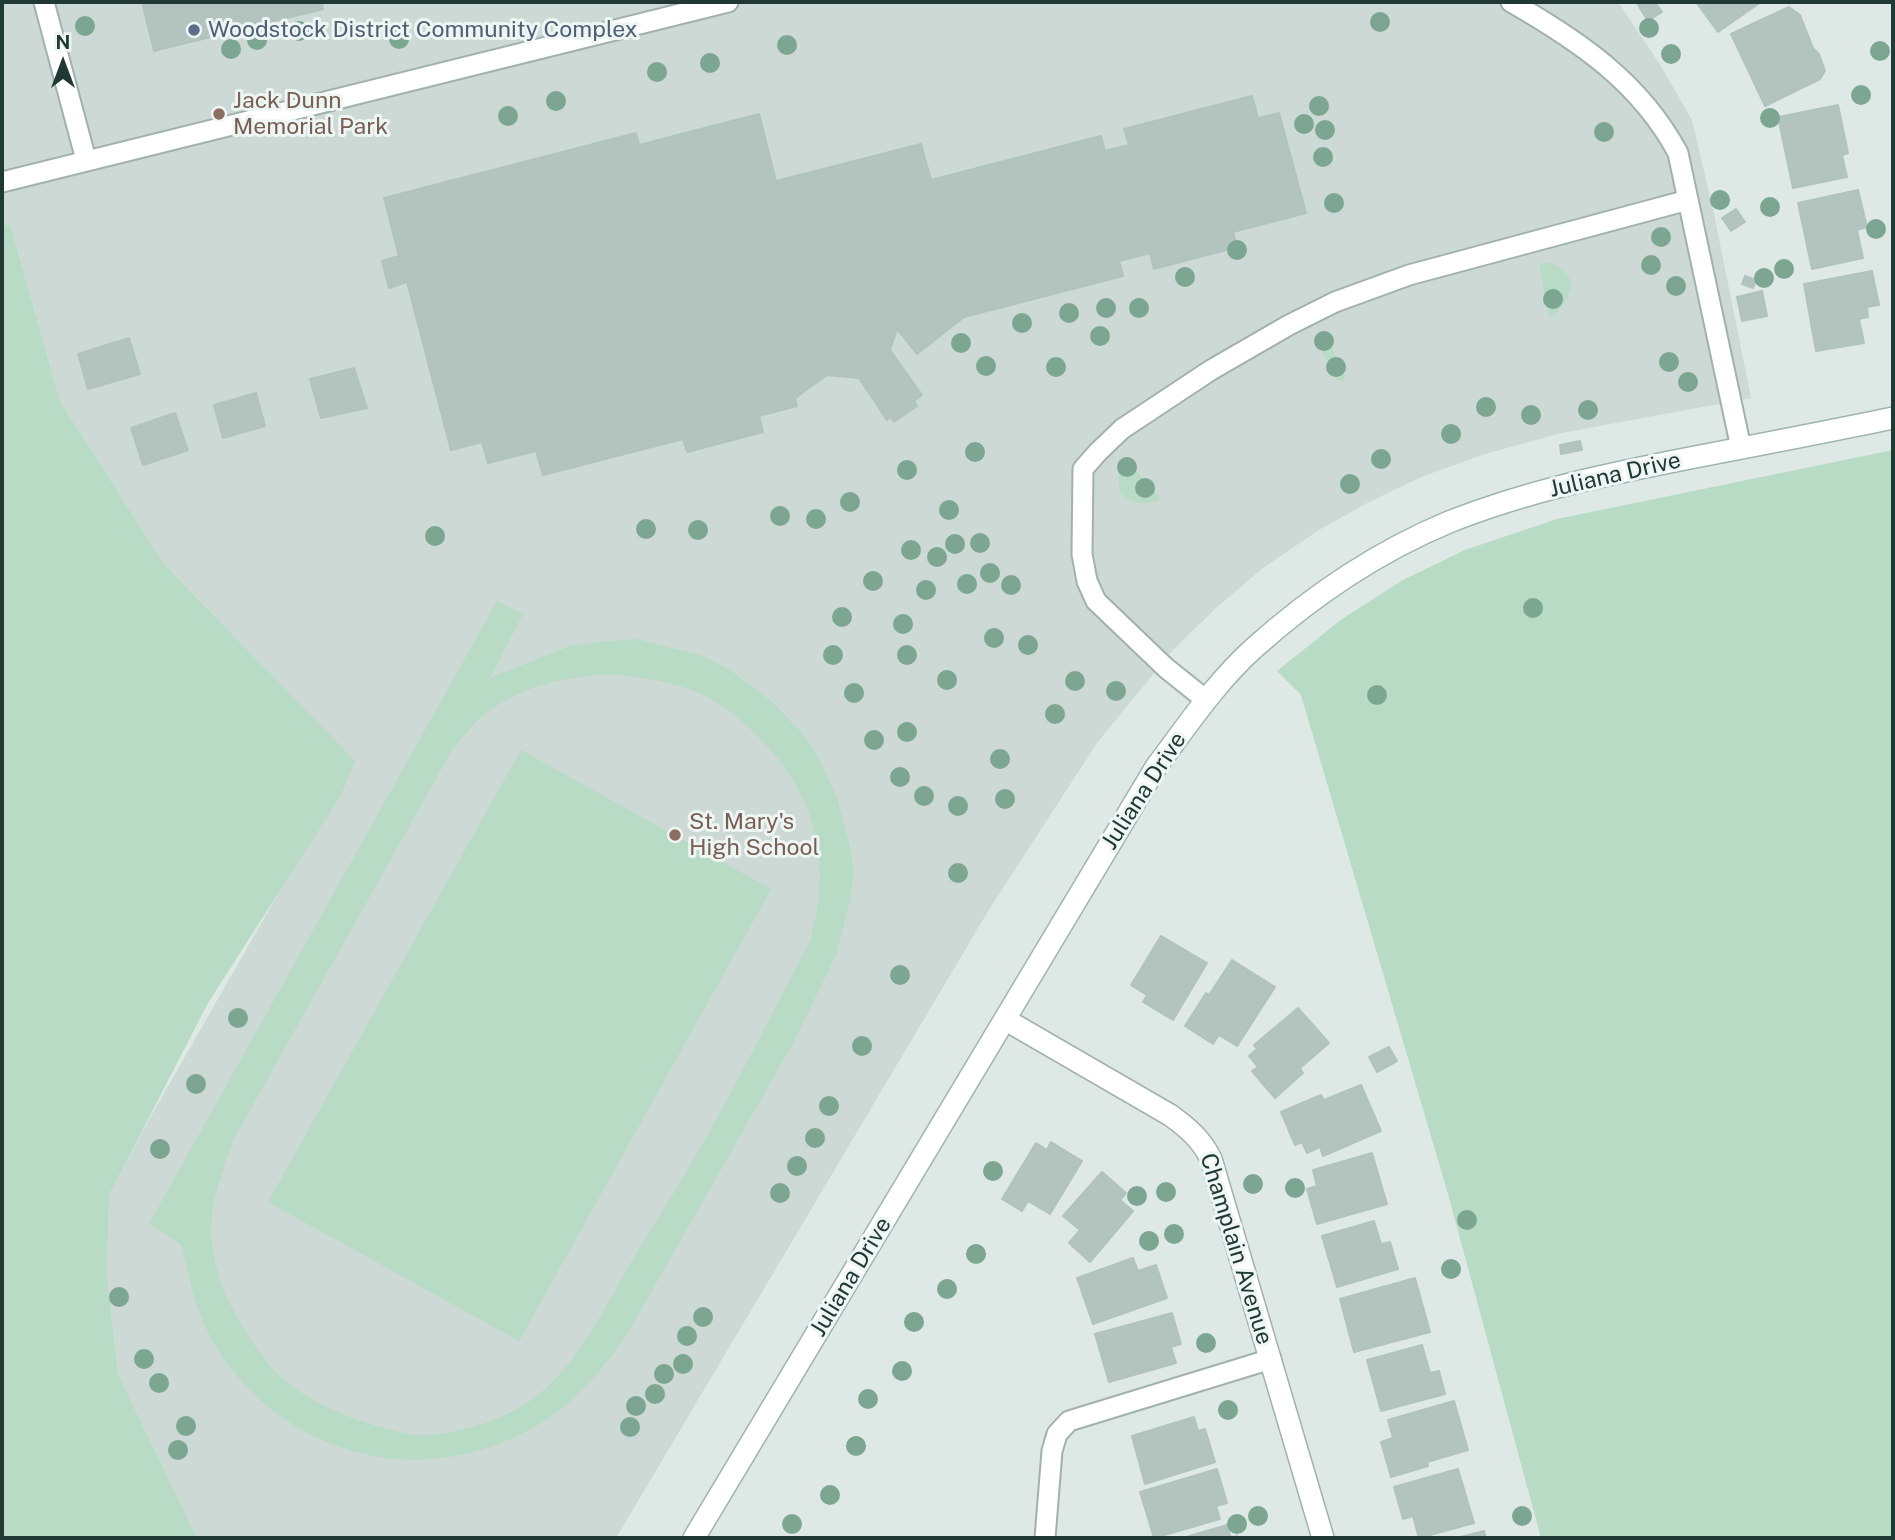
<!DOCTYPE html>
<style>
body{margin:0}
#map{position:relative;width:1895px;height:1540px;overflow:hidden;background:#dee9e6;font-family:"Public Sans",sans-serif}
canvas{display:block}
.frame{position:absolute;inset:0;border:4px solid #203935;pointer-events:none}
.north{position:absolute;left:28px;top:28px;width:70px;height:70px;-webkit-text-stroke:5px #eef6f3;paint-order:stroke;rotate:0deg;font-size:19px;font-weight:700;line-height:28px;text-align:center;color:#203935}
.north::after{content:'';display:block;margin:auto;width:24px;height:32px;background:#203935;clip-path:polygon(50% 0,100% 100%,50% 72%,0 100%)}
</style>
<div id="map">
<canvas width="1895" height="1540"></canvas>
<div class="frame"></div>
<div class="north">N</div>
</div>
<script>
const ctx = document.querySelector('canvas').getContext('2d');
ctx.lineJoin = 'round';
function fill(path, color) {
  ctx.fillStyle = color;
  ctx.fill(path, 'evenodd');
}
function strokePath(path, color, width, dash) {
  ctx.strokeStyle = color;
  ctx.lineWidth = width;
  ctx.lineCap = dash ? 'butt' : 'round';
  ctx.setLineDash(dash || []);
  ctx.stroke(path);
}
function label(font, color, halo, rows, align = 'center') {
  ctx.font = font + ' "Public Sans",sans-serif';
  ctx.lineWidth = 6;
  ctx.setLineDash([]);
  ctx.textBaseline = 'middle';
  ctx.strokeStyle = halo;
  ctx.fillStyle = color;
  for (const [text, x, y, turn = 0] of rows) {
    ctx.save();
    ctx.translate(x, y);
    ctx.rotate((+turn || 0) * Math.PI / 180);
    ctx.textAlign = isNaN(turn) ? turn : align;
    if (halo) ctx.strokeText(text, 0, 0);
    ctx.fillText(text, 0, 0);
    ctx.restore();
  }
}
fill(new Path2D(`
 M2,2H1618L1659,63L1692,120L1714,214L1751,398L1562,433L1485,454L1424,476L1369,502L1319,530L1263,568L1216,608L1172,651L1097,743L990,908L616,1538H197L118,1374L107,1275L109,1195L147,1123L354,761L164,564L60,401L10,224L2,226Z`), '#ccd9d5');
fill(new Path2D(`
 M10,224L60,401L164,564L355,761L341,795L208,1003L109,1195L107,1275L118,1374L197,1538H2V226Z
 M1545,262C1581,269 1575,299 1551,317L1549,316L1540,269L1541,264Z
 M1321,334L1326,336L1345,376L1343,382L1336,379L1317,340Z
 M1893,450V1538H1541L1448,1194L1301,695L1277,671L1342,619L1403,580L1465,550L1557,519Z
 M1123,457L1159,496V500C1144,506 1131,504 1120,492L1118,470Z
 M497,601L523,614L490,678L570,646L599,642L636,639L703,656L730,670L771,701L802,733L816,753L837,798L850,847L853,871L851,896L836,955L793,1043L627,1334C602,1371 573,1405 534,1427C422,1491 288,1458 218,1350C198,1318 189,1281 182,1245L149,1224ZM609,674C642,677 678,682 707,697C731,709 751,728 769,748C819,804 831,868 810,941C777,1004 745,1068 710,1131C686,1174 659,1217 633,1259C606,1305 580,1361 538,1395C508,1419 461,1434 423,1435C407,1435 386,1429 370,1424C335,1413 289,1392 266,1361C235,1320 206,1269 212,1214C215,1190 225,1165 232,1142L452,750C462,738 473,723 485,714C521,686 565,677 609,674Z
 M521,750L771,889L519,1341L268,1202Z`), '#b7dbc5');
const building = new Path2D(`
 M142,2H321L323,9L154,51Z
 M1643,2H1655L1662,12L1648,21L1638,5Z
 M1696,2H1761L1718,32Z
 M1789,7L1800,15L1813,48L1819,54L1825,71L1820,79L1765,106L1731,34Z
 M1252,96L1258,118L1279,113L1306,213L1233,232L1237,247L1154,269L1150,253L1119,261L1123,276L964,317L917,354L897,329L890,350L922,395L914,401L917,406L894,422L890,417L887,420L859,378L827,375L795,398L797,406L759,416L763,432L687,452L683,439L543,475L536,451L488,463L482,442L451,450L407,282L389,288L382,261L399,256L384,198L636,133L639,145L759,114L776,181L921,144L931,180L1101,136L1105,151L1129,145L1124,129Z
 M1838,105L1848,153L1842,155L1847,177L1793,188L1778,117Z
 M1858,190L1867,227L1857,230L1863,258L1812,269L1798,203Z
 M1736,209L1745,222L1731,231L1722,218Z
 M1872,271L1879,305L1867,307L1868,317L1859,319L1864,343L1816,351L1804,284Z
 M1745,276L1756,280L1753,288L1742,284Z
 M1762,291L1767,316L1742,321L1737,297Z
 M129,338L140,374L88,389L78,354Z
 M354,368L367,408L321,418L310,379Z
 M256,393L265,426L223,438L214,405Z
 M175,413L188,450L143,465L131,428Z
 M1580,441L1582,450L1561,454L1560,445Z
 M1161,936L1207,963L1173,1020L1143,1002L1147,995L1131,985Z
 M1232,960L1275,987L1237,1046L1219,1035L1213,1044L1185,1026L1206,993L1209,995Z
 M1298,1008L1329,1043L1300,1068L1303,1073L1275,1098L1252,1071L1258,1067L1249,1056L1257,1049L1254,1045Z
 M1389,1047L1397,1061L1377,1072L1369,1057Z
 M1361,1085L1381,1131L1323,1156L1320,1147L1307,1153L1302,1142L1295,1145L1281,1112L1321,1095L1324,1100Z
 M1051,1142L1082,1161L1050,1214L1028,1201L1022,1211L1002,1199L1036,1143L1047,1150Z
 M1372,1153L1387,1204L1317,1224L1307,1189L1317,1186L1313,1170Z
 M1102,1172L1126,1193L1120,1200L1133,1211L1090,1262L1069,1243L1080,1230L1063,1216Z
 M1374,1221L1381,1244L1390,1242L1398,1269L1337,1287L1322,1236Z
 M1133,1258L1138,1271L1156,1265L1167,1298L1093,1324L1077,1278Z
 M1415,1278L1430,1332L1354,1352L1340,1299Z
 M1172,1313L1181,1344L1171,1347L1176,1363L1109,1382L1095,1334Z
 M1422,1345L1430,1373L1439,1371L1445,1394L1381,1411L1367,1360Z
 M1454,1401L1468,1450L1427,1462L1428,1466L1391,1477L1381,1442L1393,1438L1388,1420Z
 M1194,1417L1198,1431L1205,1429L1215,1462L1145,1484L1132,1436Z
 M1217,1469L1227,1503L1216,1506L1220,1519L1154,1538L1140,1492Z
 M1458,1469L1474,1523L1419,1538L1413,1516L1403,1519L1394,1487Z
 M1227,1525L1231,1538L1237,1536L1238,1538H1183Z
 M1484,1531L1486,1538H1457Z`);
fill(building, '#b3c4bf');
strokePath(building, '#b1c3bd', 2);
const lane = new Path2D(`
 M44,2L86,160
 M1511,2C1579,41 1640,82 1678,153L1741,448
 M2,182L728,2
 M1206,700L1166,668L1096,601L1087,581L1082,554L1083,469L1098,452L1122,429L1211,370L1289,325L1335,302L1409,275L1688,200
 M1045,1538L1052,1451L1057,1434L1069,1421L1271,1359`);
const street = new Path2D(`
 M1006,1020L1170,1115C1188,1128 1201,1139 1211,1159L1323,1538`);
const secondary = new Path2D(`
 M694,1538L1156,767C1187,726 1216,682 1254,648C1312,596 1377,552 1449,522C1527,491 1608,474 1690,458C1758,445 1826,432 1893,418`);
strokePath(lane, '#a1b1ad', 23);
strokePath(street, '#a1b1ad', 24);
strokePath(secondary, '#9db5af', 24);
strokePath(lane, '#fff', 19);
strokePath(street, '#fff', 21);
strokePath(secondary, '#fff', 21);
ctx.fillStyle = '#7ca692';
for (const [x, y] of [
 [1380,22],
 [85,26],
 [1649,28],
 [299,31],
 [399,39],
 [257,40],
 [787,45],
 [231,49],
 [1880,51],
 [1671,54],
 [710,63],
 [657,72],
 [1861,95],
 [556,101],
 [1319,106],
 [508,116],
 [1770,118],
 [1304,124],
 [1325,130],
 [1604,132],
 [1323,157],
 [1720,200],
 [1334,203],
 [1770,207],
 [1876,229],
 [1661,237],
 [1237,250],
 [1651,265],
 [1784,269],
 [1185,277],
 [1764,278],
 [1676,286],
 [1553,299],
 [1106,308],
 [1139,308],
 [1069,313],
 [1022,323],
 [1100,336],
 [1324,341],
 [961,343],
 [1669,362],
 [986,366],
 [1056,367],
 [1336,367],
 [1688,382],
 [1486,407],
 [1588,410],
 [1531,415],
 [1451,434],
 [975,452],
 [1381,459],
 [1127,467],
 [907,470],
 [1350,484],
 [1145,488],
 [850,502],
 [949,510],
 [780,516],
 [816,519],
 [646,529],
 [698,530],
 [435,536],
 [980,543],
 [955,544],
 [911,550],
 [937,557],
 [990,573],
 [873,581],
 [967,584],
 [1011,585],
 [926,590],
 [1533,608],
 [842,617],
 [903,624],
 [994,638],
 [1028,645],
 [833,655],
 [907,655],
 [947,680],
 [1075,681],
 [1116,691],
 [854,693],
 [1377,695],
 [1055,714],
 [907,732],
 [874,740],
 [1000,759],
 [900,777],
 [924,796],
 [1005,799],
 [958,806],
 [958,873],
 [900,975],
 [238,1018],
 [862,1046],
 [196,1084],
 [829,1106],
 [815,1138],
 [160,1149],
 [797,1166],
 [993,1171],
 [1253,1184],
 [1295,1188],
 [1166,1192],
 [780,1193],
 [1137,1196],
 [1467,1220],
 [1174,1234],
 [1149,1241],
 [976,1254],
 [1451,1269],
 [947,1289],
 [119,1297],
 [703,1317],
 [914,1322],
 [687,1336],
 [1206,1343],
 [144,1359],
 [683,1364],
 [902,1371],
 [664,1374],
 [159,1383],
 [655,1394],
 [868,1399],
 [636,1406],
 [1228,1410],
 [186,1426],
 [630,1427],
 [856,1446],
 [178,1450],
 [830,1495],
 [1258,1516],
 [1522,1516],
 [792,1524],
 [1237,1524]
]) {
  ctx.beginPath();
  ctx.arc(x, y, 10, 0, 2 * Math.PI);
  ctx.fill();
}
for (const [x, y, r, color] of [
 [194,30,7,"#5c6f8a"],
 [219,114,7,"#8d6e63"],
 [675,835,7,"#8d6e63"]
]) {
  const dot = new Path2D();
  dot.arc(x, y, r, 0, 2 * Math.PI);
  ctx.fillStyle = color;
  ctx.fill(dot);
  strokePath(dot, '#eef6f3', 2.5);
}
label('23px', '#4e5e75', '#eef6f3', [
 ["Woodstock District Community Complex",208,30]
], 'left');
label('23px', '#785e54', '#eef6f3', [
 ["Jack Dunn",233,101],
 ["Memorial Park",233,127],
 ["St. Mary's",689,822],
 ["High School",689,848]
], 'left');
label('23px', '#203935', '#eef6f3', [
 ["Juliana Drive",1615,475,-13],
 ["Juliana Drive",1144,791,-57],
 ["Champlain Avenue",1236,1249,73],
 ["Juliana Drive",851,1277,-59]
]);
</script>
